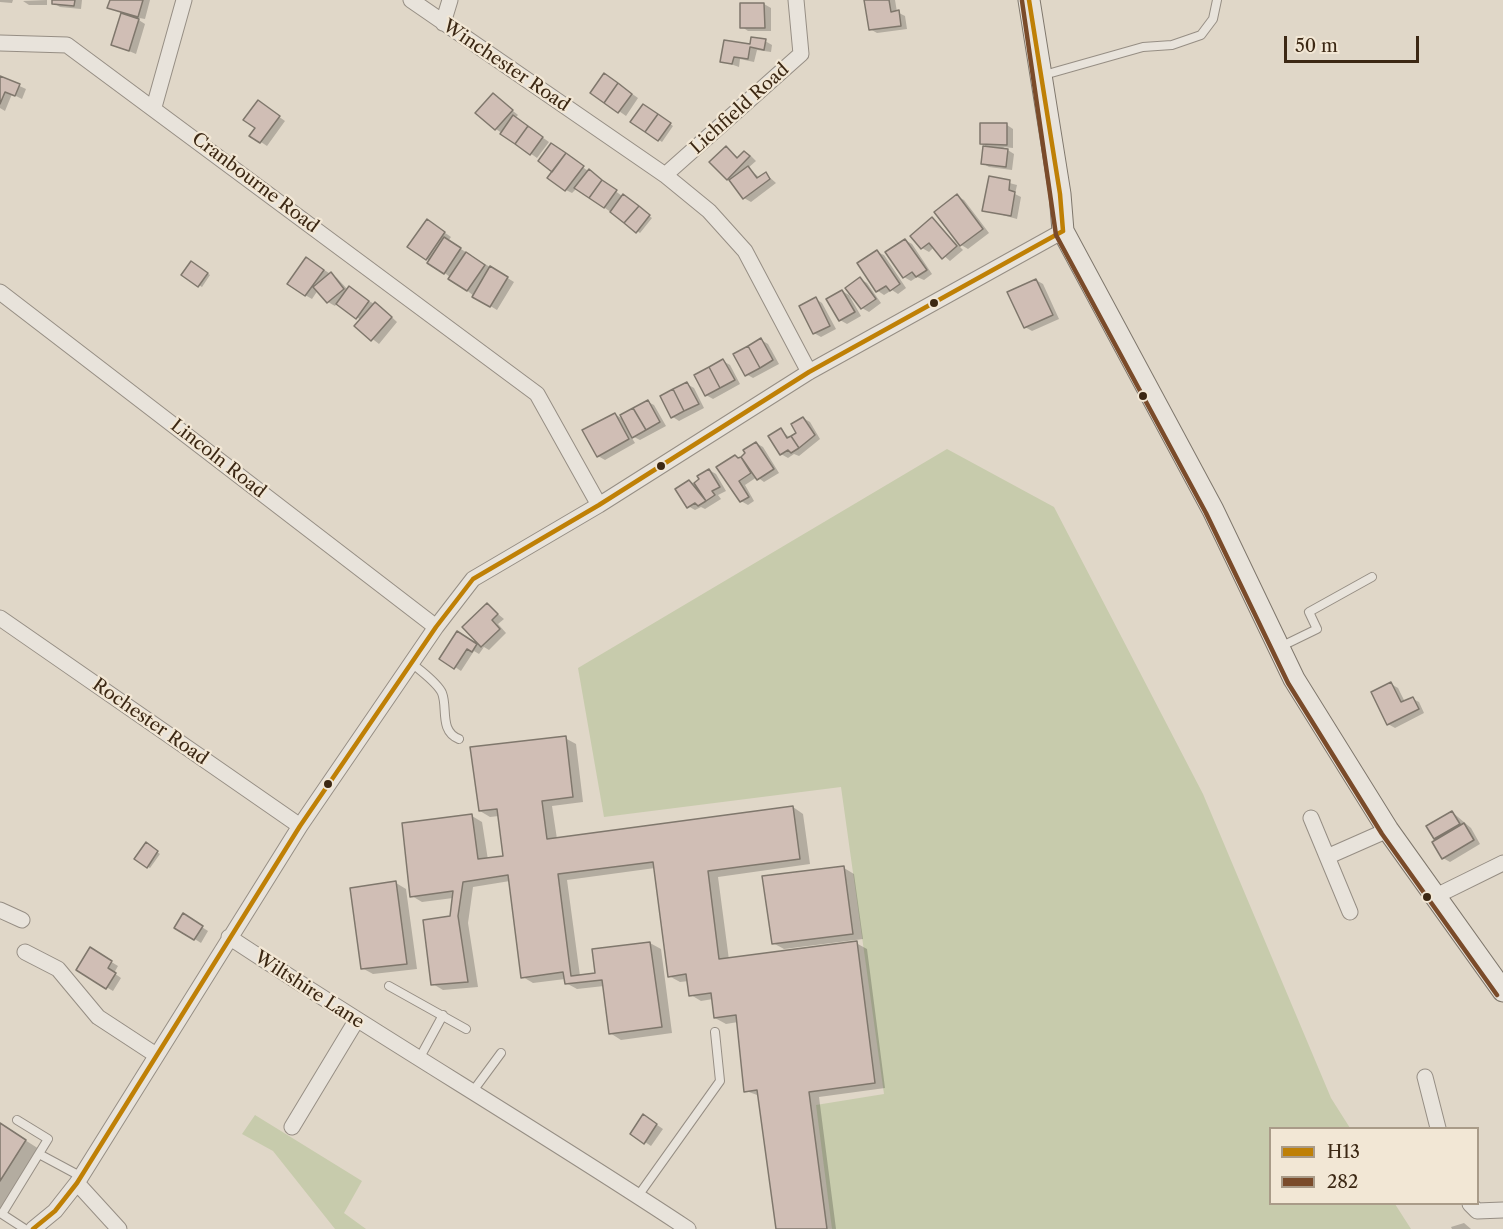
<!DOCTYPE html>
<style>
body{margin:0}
#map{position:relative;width:1503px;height:1229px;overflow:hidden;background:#e0d7c8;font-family:"Libre Caslon Text",serif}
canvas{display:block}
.legend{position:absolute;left:1269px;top:1127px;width:210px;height:78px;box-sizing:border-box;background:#f2e7d5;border:2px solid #a99b88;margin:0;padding:8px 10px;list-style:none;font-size:18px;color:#3c2814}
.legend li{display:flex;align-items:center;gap:12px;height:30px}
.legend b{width:30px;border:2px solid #a99b88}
.scale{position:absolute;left:1284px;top:36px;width:135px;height:27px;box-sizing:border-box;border:3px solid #3c2814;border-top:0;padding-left:8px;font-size:18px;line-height:21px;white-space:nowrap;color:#3c2814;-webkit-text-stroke:4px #f2e7d5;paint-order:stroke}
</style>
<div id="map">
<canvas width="1503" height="1229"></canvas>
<ul class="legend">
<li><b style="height:8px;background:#bf8006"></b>H13</li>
<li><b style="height:8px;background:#7a4b2a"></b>282</li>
</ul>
<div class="scale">50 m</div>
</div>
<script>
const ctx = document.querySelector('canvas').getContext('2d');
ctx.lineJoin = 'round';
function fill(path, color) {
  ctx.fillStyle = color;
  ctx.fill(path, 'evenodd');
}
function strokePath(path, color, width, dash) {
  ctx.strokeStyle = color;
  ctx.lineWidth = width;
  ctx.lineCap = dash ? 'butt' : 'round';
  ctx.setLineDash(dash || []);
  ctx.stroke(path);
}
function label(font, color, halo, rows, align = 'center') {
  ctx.font = font + ' "Libre Caslon Text",serif';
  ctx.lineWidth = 4.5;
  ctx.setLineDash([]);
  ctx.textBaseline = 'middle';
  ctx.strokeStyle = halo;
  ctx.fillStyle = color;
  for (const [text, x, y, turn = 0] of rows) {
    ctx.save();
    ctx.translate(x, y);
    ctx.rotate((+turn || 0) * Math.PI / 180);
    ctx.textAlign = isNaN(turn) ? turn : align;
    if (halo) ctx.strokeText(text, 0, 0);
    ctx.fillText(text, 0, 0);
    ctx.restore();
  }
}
fill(new Path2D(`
 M947,449L1054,507L1203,794L1331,1098L1350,1128H1270V1204H1395L1411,1229H832L816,1105L884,1094L841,787L604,817L578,668Z
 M255,1115L362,1181L344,1213L366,1229H335L273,1151L242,1134Z`), '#c7cbac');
fill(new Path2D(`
 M0,0H13L12,3L0,2Z
 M47,0V5H29L23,1Z
 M54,0H82L81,9L60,7L53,3Z
 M111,0H150L145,19L134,17L145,24L136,54L112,44L122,13L109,8Z
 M866,0H895L897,12L905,16L907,29L877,33L870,29Z
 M764,4L771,8V31H748L742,27Z
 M765,41L772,45L771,52L757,50L754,62L740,59L739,67L722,61Z
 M0,77L26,89L22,99L12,94L5,111L0,108Z
 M611,79L638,98L626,116L592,92Z
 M493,95L518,115L515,118L549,142L537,158L496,129Z
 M264,106L285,121L267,146L261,142Z
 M663,119L673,126L662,142L633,122Z
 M1007,125L1013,129V148L1003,147L1014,154L1012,170L989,167L982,163L985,145L981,143Z
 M726,148L739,158L745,152L751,156L756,161L748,168L760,178L766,174L776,183L751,202L744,198L727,178Z
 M558,149L652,218L640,233L577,188L572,193L566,190L554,171Z
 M990,178L1017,185L1015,194L1021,197L1017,219L984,210Z
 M957,196L964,200L989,233L968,249L958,243Z
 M932,219L963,250L950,261L934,247L929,252L922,248L912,236Z
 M434,225L451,237L448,241L514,282L497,310L474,296L427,259Z
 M905,240L912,244L932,274L924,280L917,277L911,281L904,277Z
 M877,252L884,255L906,288L898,294L892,290L884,295L878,291L859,263Z
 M191,263L210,275L202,287L183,275Z
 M313,263L337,278L348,290L382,308L397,322L379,344L356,326L361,320L337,303L335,306L328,302L318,290L312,299L305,295Z
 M860,279L867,283L881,303L869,312L862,308Z
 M1036,280L1043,284L1059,319L1032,331L1025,327Z
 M842,291L849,295L861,316L847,324L840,320Z
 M816,299L822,303L836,329L821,337L814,333Z
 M761,340L768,344L779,364L753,378L746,374Z
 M723,361L730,365L740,384L713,399L706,395Z
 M687,384L694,388L704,408L679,421L673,417Z
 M648,402L654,405L666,426L640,440L630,435L635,443L605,460L598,456L615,414L624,420Z
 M803,418L810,422L820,439L799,456L794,454L788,458L781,454V430L790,438L799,433Z
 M756,443L763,447L779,473L764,482L757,477L745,485L754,501L748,505L741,501L718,468L740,459Z
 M709,470L716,474L726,491L718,495L721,499L705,509L701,507L695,510L688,506L689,481L695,484Z
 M487,605L504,619L498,624L506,633L489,650L484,647L479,654L474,651L461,671L455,667L464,637L484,648L464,627Z
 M1391,684L1398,688L1405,702L1413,699L1419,702L1424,713L1395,728L1388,724Z
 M565,738L576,744L583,802L552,806L557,839L793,807L803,814L810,864L718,877L729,960L856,943L867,949L885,1088L819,1097L836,1229H777L760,1096L746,1091L738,1022L726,1024L715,1018L713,999L701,1001L691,995L689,981L680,982L669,976L655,868L567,880L580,976L597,974L650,943L661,949L672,1033L621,1040L610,1033L604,986L577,989L566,983L565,979L533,983L523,977L510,881L473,887L468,923L478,987L443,990L433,984L451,917L453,898L422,902L412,896L472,816L482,822L488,860L505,858L499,816L490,817L480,811Z
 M1452,812L1471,828L1480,844L1450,862L1443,858L1428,826Z
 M146,844L160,854L150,868L136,858Z
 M844,868L854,874L863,939L784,949L773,943Z
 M396,883L406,889L417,969L373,974L362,968Z
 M183,915L208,931L201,943L176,927Z
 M90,949L118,966L114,973L121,978L113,991L78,970Z
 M650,1120L663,1129L651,1146L645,1142Z
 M0,1124L39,1149L0,1211Z
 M1464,1223L1471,1229H1452L1451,1227Z`), '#0003');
const building = new Path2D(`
 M52,0H75L74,6L52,4Z
 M110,0H143L138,17L107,8Z
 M864,0H889L891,12L899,10L901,26L869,30Z
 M740,3H764L765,28H740Z
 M121,13L139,19L129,51L111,45Z
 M751,37L766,39L764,50L750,47L748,59L734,57L732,64L720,62L724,40L750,44Z
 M604,73L618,83L604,103L590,93Z
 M0,76L20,84L15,96L5,92L0,104Z
 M618,83L632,94L618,113L604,103Z
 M493,93L513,110L495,130L475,113Z
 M258,100L280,116L260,143L249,136L255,128L243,120Z
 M643,104L658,114L645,132L630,122Z
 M658,114L671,123L658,141L645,132Z
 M513,115L528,126L515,144L500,134Z
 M980,123H1007V145L980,144Z
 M528,126L543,137L530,155L515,144Z
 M551,143L566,153L552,172L538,161Z
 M726,146L737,158L744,151L750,156L727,180L709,162Z
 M983,146L1008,149L1006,167L981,164Z
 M566,153L584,166L565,191L547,178Z
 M748,166L757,178L766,172L770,179L743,199L729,180Z
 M589,169L602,180L589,198L574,188Z
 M989,176L1010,180L1009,190L1015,192L1011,216L982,211Z
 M602,180L617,190L604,208L589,198Z
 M623,194L639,206L624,223L610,212Z
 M957,194L983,229L960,246L934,212Z
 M639,206L650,215L636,233L624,223Z
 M932,217L957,246L942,259L929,243L921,249L910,236Z
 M427,219L445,232L426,260L407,247Z
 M444,237L461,248L444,274L427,263Z
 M905,239L927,270L916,277L912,272L903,278L885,252Z
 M877,250L900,284L890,291L886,286L876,292L857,263Z
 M466,252L485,265L467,291L448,279Z
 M306,257L324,270L305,296L287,284Z
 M191,261L208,273L198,287L181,275Z
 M490,266L508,277L490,307L472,297Z
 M331,272L344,289L327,303L313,287Z
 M860,277L876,299L861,309L845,288Z
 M1036,279L1053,315L1024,328L1007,292Z
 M349,286L369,301L356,319L336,304Z
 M842,290L855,312L839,321L826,299Z
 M816,297L830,326L813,334L799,306Z
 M375,302L392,317L371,341L354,326Z
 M761,338L773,360L760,368L748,346Z
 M748,346L760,368L745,376L733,354Z
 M723,359L735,380L720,388L709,367Z
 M709,367L720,388L705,396L694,375Z
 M687,382L699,404L684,411L673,389Z
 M673,389L684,411L671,418L660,396Z
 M648,400L660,422L646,430L633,408Z
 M633,408L646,430L632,438L620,415Z
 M615,413L629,439L597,457L582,430Z
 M803,417L815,435L799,448L791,436L796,433L791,424Z
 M781,428L787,438L791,436L799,448L791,453L788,450L780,455L768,436Z
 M756,442L774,469L757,480L741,457L745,453L743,450Z
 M735,455L738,458L741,457L751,473L739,481L749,497L740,502L716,467Z
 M709,469L720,487L712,491L715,495L706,501L694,483L699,479L697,476Z
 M689,480L706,501L698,506L695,503L687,508L675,489Z
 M487,603L498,614L492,620L500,629L481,647L462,627Z
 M457,631L477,644L472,652L467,649L454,669L439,659Z
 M1391,682L1401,702L1413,697L1419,709L1387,725L1371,692Z
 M566,736L573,797L542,801L547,839L793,806L800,859L708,871L719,959L857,941L875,1083L809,1092L827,1229H776L757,1090L744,1092L736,1015L714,1018L711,993L689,996L686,974L668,977L653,862L558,874L571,976L595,973L592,949L650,942L662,1027L609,1034L602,980L565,984L563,972L521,978L508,875L463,882L458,916L468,982L431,985L423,920L450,916L453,891L410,897L402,823L472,814L478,859L503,856L497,809L479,811L470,747Z
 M1452,811L1460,824L1434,839L1426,826Z
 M1464,823L1474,840L1442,859L1432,842Z
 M146,842L158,851L147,868L134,859Z
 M844,866L853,934L772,944L762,876Z
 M396,881L407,964L361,969L350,888Z
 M183,913L203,926L194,940L174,928Z
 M90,947L112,961L108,968L116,973L106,989L76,970Z
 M643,1114L657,1124L644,1144L630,1134Z
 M0,1123L26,1140L0,1181Z`);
fill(building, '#d0beb5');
strokePath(building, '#7f776c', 1.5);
const lane = new Path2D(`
 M1044,75L1143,47L1172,45L1201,35L1213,19L1217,0
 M1280,647L1317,629L1309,612L1372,577
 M412,663C420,671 437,682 442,693C448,708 439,731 459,739
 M389,986L466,1029
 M419,1059L443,1015
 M473,1091L501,1053
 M17,1120L48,1139L2,1214L25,1229
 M39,1154L80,1176
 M638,1196L720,1081L715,1032`);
const street = new Path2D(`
 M411,0L665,175L709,211L745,251L809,372
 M443,23L450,0
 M0,43L67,45L537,394L599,505
 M154,107L184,0
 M665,175L801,54L796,0
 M0,292L436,627
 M0,618L300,826
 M1311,818L1350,912
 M1329,856L1388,830
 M1434,897L1503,863
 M0,910L22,920
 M229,937C380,1037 537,1129 688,1229
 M25,952L58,969L98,1017L156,1055
 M1425,1077L1438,1128
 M292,1127L356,1021
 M77,1183L119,1229
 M1470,1204L1477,1211L1503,1210
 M33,1229L55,1211L77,1183L300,826L436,627L473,579L599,505L809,372L1063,231`);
const secondary = new Path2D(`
 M1029,0L1060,194L1063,231L1213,510L1294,679L1388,830L1503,991`);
strokePath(lane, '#968e84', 10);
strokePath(street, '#968e84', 17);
strokePath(secondary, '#7f776c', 23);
strokePath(lane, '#e8e3db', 8);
strokePath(street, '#e8e3db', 15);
strokePath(secondary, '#e8e3db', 21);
strokePath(new Path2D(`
 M1029,0L1060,194L1063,231
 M33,1229L55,1211L77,1183L300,826L436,627L473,579L599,505L809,372L1063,231`), '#bf8006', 4.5);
strokePath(new Path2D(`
 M1022,1L1056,235L1206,513L1288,683L1382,834L1497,995`), '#7a4b2a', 4.5);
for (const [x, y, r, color] of [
 [934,303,5,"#3c2814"],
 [1143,396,5,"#3c2814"],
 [661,466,5,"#3c2814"],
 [328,784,5,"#3c2814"],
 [1427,897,5,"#3c2814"]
]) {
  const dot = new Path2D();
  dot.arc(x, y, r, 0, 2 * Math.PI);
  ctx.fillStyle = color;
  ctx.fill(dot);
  strokePath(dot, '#f2e7d5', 2);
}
label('18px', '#3c2814', '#f2e7d5', [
 ["Winchester Road",506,66,34],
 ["Lichfield Road",740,109,-42],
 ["Cranbourne Road",255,183,37],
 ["Lincoln Road",218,459,38],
 ["Rochester Road",150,722,35],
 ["Wiltshire Lane",309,990,33]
]);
</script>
